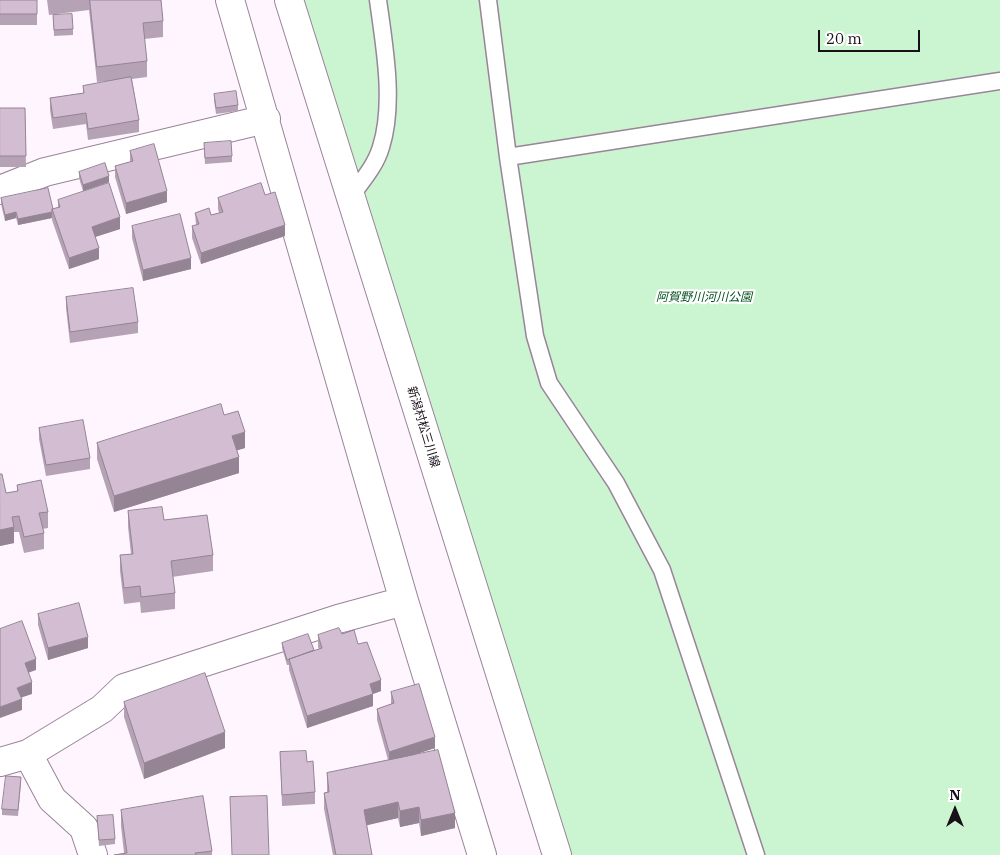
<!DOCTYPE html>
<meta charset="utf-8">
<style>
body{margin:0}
#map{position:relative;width:1000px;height:855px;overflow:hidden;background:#fff5ff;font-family:"IBM Plex Serif",serif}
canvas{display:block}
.north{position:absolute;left:930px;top:785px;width:50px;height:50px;-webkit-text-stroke:4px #fff;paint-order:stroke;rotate:0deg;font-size:14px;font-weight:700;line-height:20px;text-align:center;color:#181018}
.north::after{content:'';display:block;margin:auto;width:18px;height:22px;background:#181018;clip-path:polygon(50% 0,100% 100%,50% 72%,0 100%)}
.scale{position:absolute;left:818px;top:30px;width:102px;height:22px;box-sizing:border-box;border:2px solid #181018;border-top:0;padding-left:6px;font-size:15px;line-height:18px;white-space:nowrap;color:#181018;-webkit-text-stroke:4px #fff;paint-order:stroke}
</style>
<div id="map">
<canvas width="1000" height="855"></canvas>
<div class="north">N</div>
<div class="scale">20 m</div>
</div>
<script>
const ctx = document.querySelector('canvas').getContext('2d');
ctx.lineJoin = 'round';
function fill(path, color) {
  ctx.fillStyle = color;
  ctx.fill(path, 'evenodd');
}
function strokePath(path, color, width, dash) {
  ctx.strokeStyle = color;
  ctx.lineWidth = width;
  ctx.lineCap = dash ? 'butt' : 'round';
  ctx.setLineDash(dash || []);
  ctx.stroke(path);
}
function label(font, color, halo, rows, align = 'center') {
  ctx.font = font + ' "IBM Plex Serif","Noto Sans JP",serif';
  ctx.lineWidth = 4.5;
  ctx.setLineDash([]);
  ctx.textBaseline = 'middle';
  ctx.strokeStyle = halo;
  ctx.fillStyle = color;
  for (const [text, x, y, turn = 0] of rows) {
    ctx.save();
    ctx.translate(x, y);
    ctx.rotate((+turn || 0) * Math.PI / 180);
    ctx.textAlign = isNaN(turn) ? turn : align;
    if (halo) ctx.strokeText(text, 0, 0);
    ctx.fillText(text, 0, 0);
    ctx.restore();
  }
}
fill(new Path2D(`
 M289,0H1000V855H571L469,532Z`), '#cbf5d0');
const lane = new Path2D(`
 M488,0L508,157L535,336L549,383L616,483L662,570L756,855
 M508,157L1000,81
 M351,196C362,181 376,165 381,147C395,103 384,44 378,0`);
const street = new Path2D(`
 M230,0L404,601L482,855
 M0,190L45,172L266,119
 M28,754L52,799L84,828L93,855
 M0,762L28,754L102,709L124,688L338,619L404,601`);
const primary = new Path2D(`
 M289,0L557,855`);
strokePath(lane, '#998499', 19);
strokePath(street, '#998499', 30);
strokePath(primary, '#998499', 30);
strokePath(lane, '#fff', 16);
strokePath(street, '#fff', 28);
strokePath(primary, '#fff', 28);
fill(new Path2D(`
 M0,0H37V25H0Z
 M47,0H161L163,21V37L144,39L147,61V77L132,79L139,120V132L88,140L86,124L53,129L50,110V98L83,93V86L112,81L97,82L89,10L49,15Z
 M53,15L73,29V35L54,36Z
 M214,94L238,105V111L216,114L214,100Z
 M0,108H25L26,167H0Z
 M204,149L232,156V162L205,164Z
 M130,151L167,202L126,214L115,177V166L130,162Z
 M79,172L109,182L83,191L79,178Z
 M265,195L285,236L201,264L192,238V226L196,225L195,213L211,215L219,213L218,209V198Z
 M1,198L53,209L58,207V200L120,229L95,237L99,259L69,269L52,220V218L18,225L16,218L5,221L1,204Z
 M132,226L191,269L143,281L132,238Z
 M66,297L138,322V333L70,343L66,308Z
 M224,415L245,448L237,450L239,473L114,512L97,459V443Z
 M39,428L90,458V469L46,476L39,439Z
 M0,474L6,493L17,491V485L48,512V528L42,529L44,533V549L24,553L19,532H14V543L0,546Z
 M128,511L164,520L213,555V571L172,577L175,593V609L141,613L140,602L124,604L120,571V555L131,554L128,527Z
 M38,614L88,648L48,660L38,625Z
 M342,634L358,644L381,691L373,694V706L307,728L289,670V665H287L282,648V643L314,651L319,649L318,647V635Z
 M391,692L435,748L413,755L455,828L421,836L419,823L400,827L398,818L366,825L372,855H333L324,809V793L327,792V773L388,760L377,720V709L391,704Z
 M124,702L225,748L144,779L124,717Z
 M280,752L307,762L315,792V804L282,806Z
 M21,783L18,816L2,815V809Z
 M121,810L212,851V855H114L124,853L121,826Z
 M97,816L115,839V844L99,846Z`), '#b5a3b5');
fill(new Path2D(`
 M109,176V182L83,191V185Z
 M167,191V202L126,214V203Z
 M16,212V218L5,221V215Z
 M52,212V218L18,225V219Z
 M120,217V229L92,238V227Z
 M285,225V236L201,264V253Z
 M99,248V259L69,269V258Z
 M191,258V269L143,281V270Z
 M245,432V448L232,452V436Z
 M239,457V473L114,512V496Z
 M14,527V543L0,546V530Z
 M88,637V648L48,660V648Z
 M36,659V670L25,674V663Z
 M381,680V691L370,695V684Z
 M32,682V694L17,699V688Z
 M373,694V706L307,728V716Z
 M22,699V710L0,718V707Z
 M225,732V748L144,779V763Z
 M435,737V748L389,763V752Z
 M398,802V818L364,826V810Z
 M419,807V823L400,827V811Z
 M455,813V828L421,836V820Z`), '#948494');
const building = new Path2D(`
 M0,0H37V14H0Z
 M90,0H161L163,21L143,23L147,61L97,67Z
 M72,14L73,29L54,30L53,15Z
 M131,77L139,120L88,129L86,113L53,118L50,98L84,93L83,86Z
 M236,91L238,105L216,108L214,94Z
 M0,108H25L26,156H0Z
 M231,141L232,156L205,158L204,143Z
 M154,144L167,191L126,203L115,166L133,161L130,151Z
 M105,163L109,176L83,185L79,172Z
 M109,183L120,217L92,227L99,248L69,258L52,209L60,207L58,200Z
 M261,183L265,195L275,192L285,225L201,253L192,226L199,224L195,213L209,208L211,215L223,212L218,198Z
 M48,188L53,209H52V212L18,219L16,212L5,215L1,198Z
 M180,214L191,258L143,270L132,226Z
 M133,288L138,322L70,332L66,297Z
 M221,404L224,415L238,411L245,432L232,436L239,457L114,496L97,443Z
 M83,420L90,458L46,465L39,428Z
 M0,474H2L6,493L18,491L17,485L41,480L48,512L39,513L44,533L24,537L19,516L12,517L14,527L0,530Z
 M162,507L164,520L207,515L213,555L171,561L175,593L141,597L140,586L124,588L120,555L133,554L128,511Z
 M79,603L88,637L48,648L38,614Z
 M22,621L36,659L25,663L32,682L17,688L22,699L0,707V629Z
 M339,628L342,634L354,630L358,644L367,642L381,680L370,684L373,694L307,716L289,659L322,648L318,635Z
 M308,634L314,650L287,660L282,643Z
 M205,673L225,732L144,763L124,702Z
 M419,684L435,737L389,752L377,709L394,703L391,692Z
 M438,750L455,813L421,820L419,807L400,811L398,802L364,810L372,855H336L324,793L329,792L327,773Z
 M306,751L307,762L313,761L315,792L282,795L280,752Z
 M6,776L21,777L18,810L2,809Z
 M203,796L212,851L195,853L196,855H114L127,853L121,810Z
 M267,796L269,855H232L230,797Z
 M113,815L115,839L99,840L97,816Z`);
fill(building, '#d3bdd3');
strokePath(building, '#948494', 1);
label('italic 12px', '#024f1e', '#fff', [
 ["阿賀野川河川公園",704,298]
]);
label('12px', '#181018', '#fff', [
 ["新潟村松三川線",423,427,73]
]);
</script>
